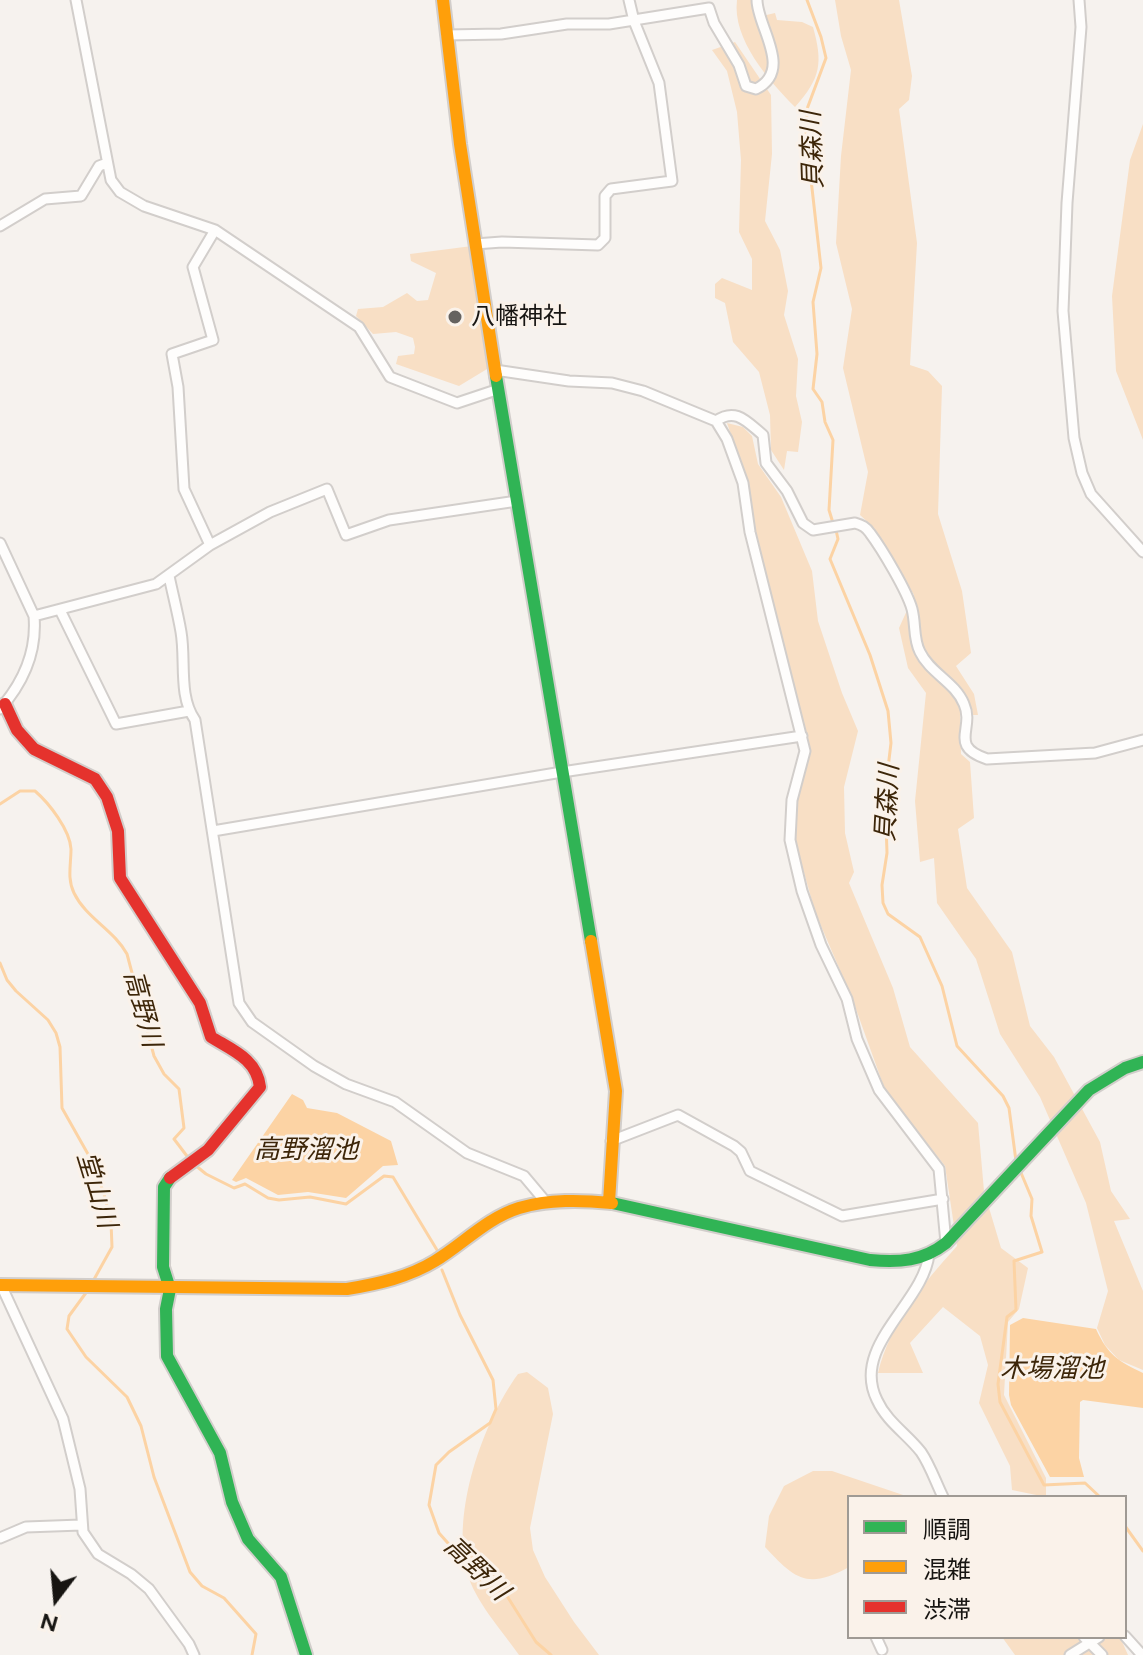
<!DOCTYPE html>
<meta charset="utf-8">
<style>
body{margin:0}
#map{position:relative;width:1143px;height:1655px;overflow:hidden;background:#f6f2ee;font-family:Figtree,"Noto Sans JP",sans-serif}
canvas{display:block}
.legend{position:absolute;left:847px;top:1495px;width:280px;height:144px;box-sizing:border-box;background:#faf2ea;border:2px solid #9f9a94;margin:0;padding:10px 14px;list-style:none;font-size:24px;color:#171512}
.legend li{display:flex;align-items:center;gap:16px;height:40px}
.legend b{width:40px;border:2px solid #9f9a94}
.north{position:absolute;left:16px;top:1559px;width:80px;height:80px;-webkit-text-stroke:6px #faf2ea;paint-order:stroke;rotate:196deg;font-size:22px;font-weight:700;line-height:32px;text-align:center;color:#171512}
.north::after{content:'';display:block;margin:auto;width:28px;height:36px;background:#171512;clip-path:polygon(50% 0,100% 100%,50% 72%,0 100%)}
</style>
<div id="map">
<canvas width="1143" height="1655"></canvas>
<ul class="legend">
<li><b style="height:10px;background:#30b455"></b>順調</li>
<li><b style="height:10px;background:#ff9f0a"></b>混雑</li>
<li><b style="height:10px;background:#e5322d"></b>渋滞</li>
</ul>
<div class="north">N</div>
</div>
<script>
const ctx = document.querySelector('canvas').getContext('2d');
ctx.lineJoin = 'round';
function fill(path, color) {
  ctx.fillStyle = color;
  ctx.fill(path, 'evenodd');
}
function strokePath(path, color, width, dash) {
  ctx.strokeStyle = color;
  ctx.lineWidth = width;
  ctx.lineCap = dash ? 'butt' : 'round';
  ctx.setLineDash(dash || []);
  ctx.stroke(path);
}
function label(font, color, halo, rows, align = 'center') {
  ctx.font = font + ' Figtree,"Noto Sans JP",sans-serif';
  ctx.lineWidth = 6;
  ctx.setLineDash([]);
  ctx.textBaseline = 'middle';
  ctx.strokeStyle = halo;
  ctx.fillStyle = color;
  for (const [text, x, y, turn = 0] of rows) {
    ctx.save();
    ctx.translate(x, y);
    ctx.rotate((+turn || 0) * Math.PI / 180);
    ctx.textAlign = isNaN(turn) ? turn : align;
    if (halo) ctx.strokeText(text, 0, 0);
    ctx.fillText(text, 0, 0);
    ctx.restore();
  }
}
fill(new Path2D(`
 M737,0H758V17L775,13L777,20L802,22L813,27C823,63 821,78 795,107C769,81 732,39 737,0Z
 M835,0H899L912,76L909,100L899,109L917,243L910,365L928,371L942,386L938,514L962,591L971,653L956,666L974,694L978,715H960L961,754L970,762L974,818L958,829L967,888L1012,952L1030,1026L1054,1057L1100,1142L1111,1191L1130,1219L1114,1221L1143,1291V1370L1119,1360L1105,1345L1097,1328L1108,1291L1086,1203L1040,1097L1000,1034L976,959L937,903L934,858L920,862L915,801L926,693L908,668L899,628L914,595L873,527L860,515L868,472L843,368L852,309L836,243L841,156L851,70L841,36Z
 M735,42L771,95L772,154L765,221L780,250L788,291L784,315L798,359L796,396L802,422L798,452L787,451L784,470L771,450L770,415L759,372L733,342L725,303L715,298V284L722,278L752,290V259L739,232L741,160L737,112L727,71L712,50Z
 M1143,124V440L1116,371L1112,296L1130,160Z
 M472,246L492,366L459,386L396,364L398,356L414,354L415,347L413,338L396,332L373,334L356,316L358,309L383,307L407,293L417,301L428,300L436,273L411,261L410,254Z
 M727,423L743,427L752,436L758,464L781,497L812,571L818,621L842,693L858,731L844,787L845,833L854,872L849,883L893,988L910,1047L978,1123L984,1191L1001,1248L1028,1268L1019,1309L1008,1322L1004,1395L1046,1478V1497L1012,1490L1010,1466L979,1403L988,1365L980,1336L943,1307L910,1343L923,1373H878C890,1323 923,1284 957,1246L945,1166L885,1090L852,998L815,912L795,840L796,803L810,752L754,531L748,485Z
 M527,1372L548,1388L553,1414L530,1528L533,1550L545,1577L574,1622L599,1655H519C502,1630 475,1602 467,1572C451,1512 483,1422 518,1374Z
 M813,1471H832L909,1497H849V1567C807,1590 795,1579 765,1547L769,1516L784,1486Z
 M1002,1637H1120L1128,1655H1015Z`), '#f8dfc5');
fill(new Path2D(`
 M292,1094L303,1100L307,1108L337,1113L391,1141L398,1165L383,1166L346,1198L308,1192L278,1195L246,1178L236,1182L232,1180Z
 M1023,1318L1096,1329C1108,1355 1118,1361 1143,1373V1408L1083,1400L1080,1402L1079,1458L1084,1477H1050L1011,1405L1009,1395L1010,1325Z`), '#fcd3a4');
strokePath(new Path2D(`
 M807,0L821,37L826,58L807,109L806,135L821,268L813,302L817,354L813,389L822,402L825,422L833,440L829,510L833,523
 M836,530L838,539L830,559L870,655L888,711L891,743L885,793L887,853L882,885L883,903L888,914L920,937L942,986L957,1046L1003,1096L1009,1108L1016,1161
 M0,804L20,791H35C49,803 70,830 71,849C71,864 67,879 74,893C86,918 114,930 127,954L154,1056L164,1074L179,1089L184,1128L174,1139L190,1160
 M0,963L7,980L16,991L48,1020L56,1033L60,1047L62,1108L93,1163L104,1194L111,1222L112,1247L92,1283
 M195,1165L206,1174L234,1188L245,1184L268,1198L279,1200L310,1197L346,1204L384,1176L393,1177L437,1250
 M1019,1168L1032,1199L1031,1216L1042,1252L1014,1261L1016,1310L1007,1317L998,1384L1000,1402L1044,1485L1085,1483L1100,1497
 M442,1270L460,1315L493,1380L496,1409L490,1423L449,1452L436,1465L429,1505L439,1533L477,1576L507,1596L536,1642L551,1655
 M88,1290L69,1316L67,1329L86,1357L127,1397L141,1426L154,1477L190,1572L202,1586L224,1598L256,1634L252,1655
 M1125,1526L1143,1551`), '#fcd3a4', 3);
const street = new Path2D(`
 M76,0L111,180L120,192L144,206L215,230L359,327L390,377L457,403L499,389
 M1079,0L1081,27L1067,203L1063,311L1074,438L1082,473L1091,494L1143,552
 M446,35L501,34L567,24H609L709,8L714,23L739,65L746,86L756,89C794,70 757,27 757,0
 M0,226L45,199L81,196L99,166L107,163
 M475,244L502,242L598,245L605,238V196L611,189L672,181L659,83L634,21L629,0
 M495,370L569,381L612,383L643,391L716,421L727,439L743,483L750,532L805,751L792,800L790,840L802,891L821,945L847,999L857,1039L879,1090L939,1169L946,1243
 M716,421C736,407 747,422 763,435L766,463L787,491L803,523L813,530L855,523C862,525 866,527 870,533C882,549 907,591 912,609C916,624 913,639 920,652C930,673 955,682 964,704C975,729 948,746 987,759L1095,753L1143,740
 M0,543L34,616C37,651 23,683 0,709
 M210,545L184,489L178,387L172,354L213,340L193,267L215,230
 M169,576C173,595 178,614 181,632C186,660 178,696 195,720L239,1003L252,1022L314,1066L346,1084L395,1102L467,1153L524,1176L545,1201
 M60,610L116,724L189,711
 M34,616L156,584L210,545L270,512L327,489L346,535L389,520L517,501
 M213,831L562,772L802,736
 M611,1141L678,1115L734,1146L741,1152L750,1171L842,1216L943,1199
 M929,1254C924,1303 850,1346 877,1400C887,1422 907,1434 921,1452C930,1465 936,1483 943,1497
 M1,1285L63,1419L80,1489L83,1532L98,1554L131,1574L149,1589L189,1644L194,1655
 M0,1538L26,1527L81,1525
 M1125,1636L1142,1655
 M876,1637L882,1650
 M1084,1637L1102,1655
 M1070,1655L1099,1637`);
const fast = new Path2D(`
 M496,376L591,941
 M170,1178L164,1187L163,1267L170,1289L166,1309L167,1356L220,1453L232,1502L248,1539L281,1577L306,1655
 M612,1203L870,1260C899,1263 923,1261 946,1243L1089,1090L1125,1068L1143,1062`);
const slow = new Path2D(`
 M443,0L460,144L496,376
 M591,941L616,1091L609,1202
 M0,1285L347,1289C378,1284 409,1277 435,1261C463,1244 487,1218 519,1208C549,1199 581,1200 612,1203`);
const jam = new Path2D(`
 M5,704L17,730L34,749L95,779L107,797L118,831L120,878L200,1003L211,1037C232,1050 257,1059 260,1087L208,1150L170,1178`);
strokePath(street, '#d2cecb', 13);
strokePath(fast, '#d2cecb', 16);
strokePath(slow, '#d2cecb', 16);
strokePath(jam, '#d2cecb', 16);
strokePath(street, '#fefdfc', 9);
strokePath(fast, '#30b455', 12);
strokePath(slow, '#ff9f0a', 12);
strokePath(jam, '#e5322d', 12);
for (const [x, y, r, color] of [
 [455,317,8,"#65625f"]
]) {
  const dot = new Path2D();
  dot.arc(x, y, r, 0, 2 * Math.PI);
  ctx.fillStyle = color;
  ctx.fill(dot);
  strokePath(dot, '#faf2ea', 3);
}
label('24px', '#171512', '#faf2ea', [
 ["八幡神社",471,317]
], 'left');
label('italic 26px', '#3d2609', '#faf2ea', [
 ["貝森川",813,150,-92],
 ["貝森川",888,803,-87],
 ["高野川",142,1009,75],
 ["高野溜池",306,1150],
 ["堂山川",96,1190,73],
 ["木場溜池",1052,1369],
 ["高野川",476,1569,44]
]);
</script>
